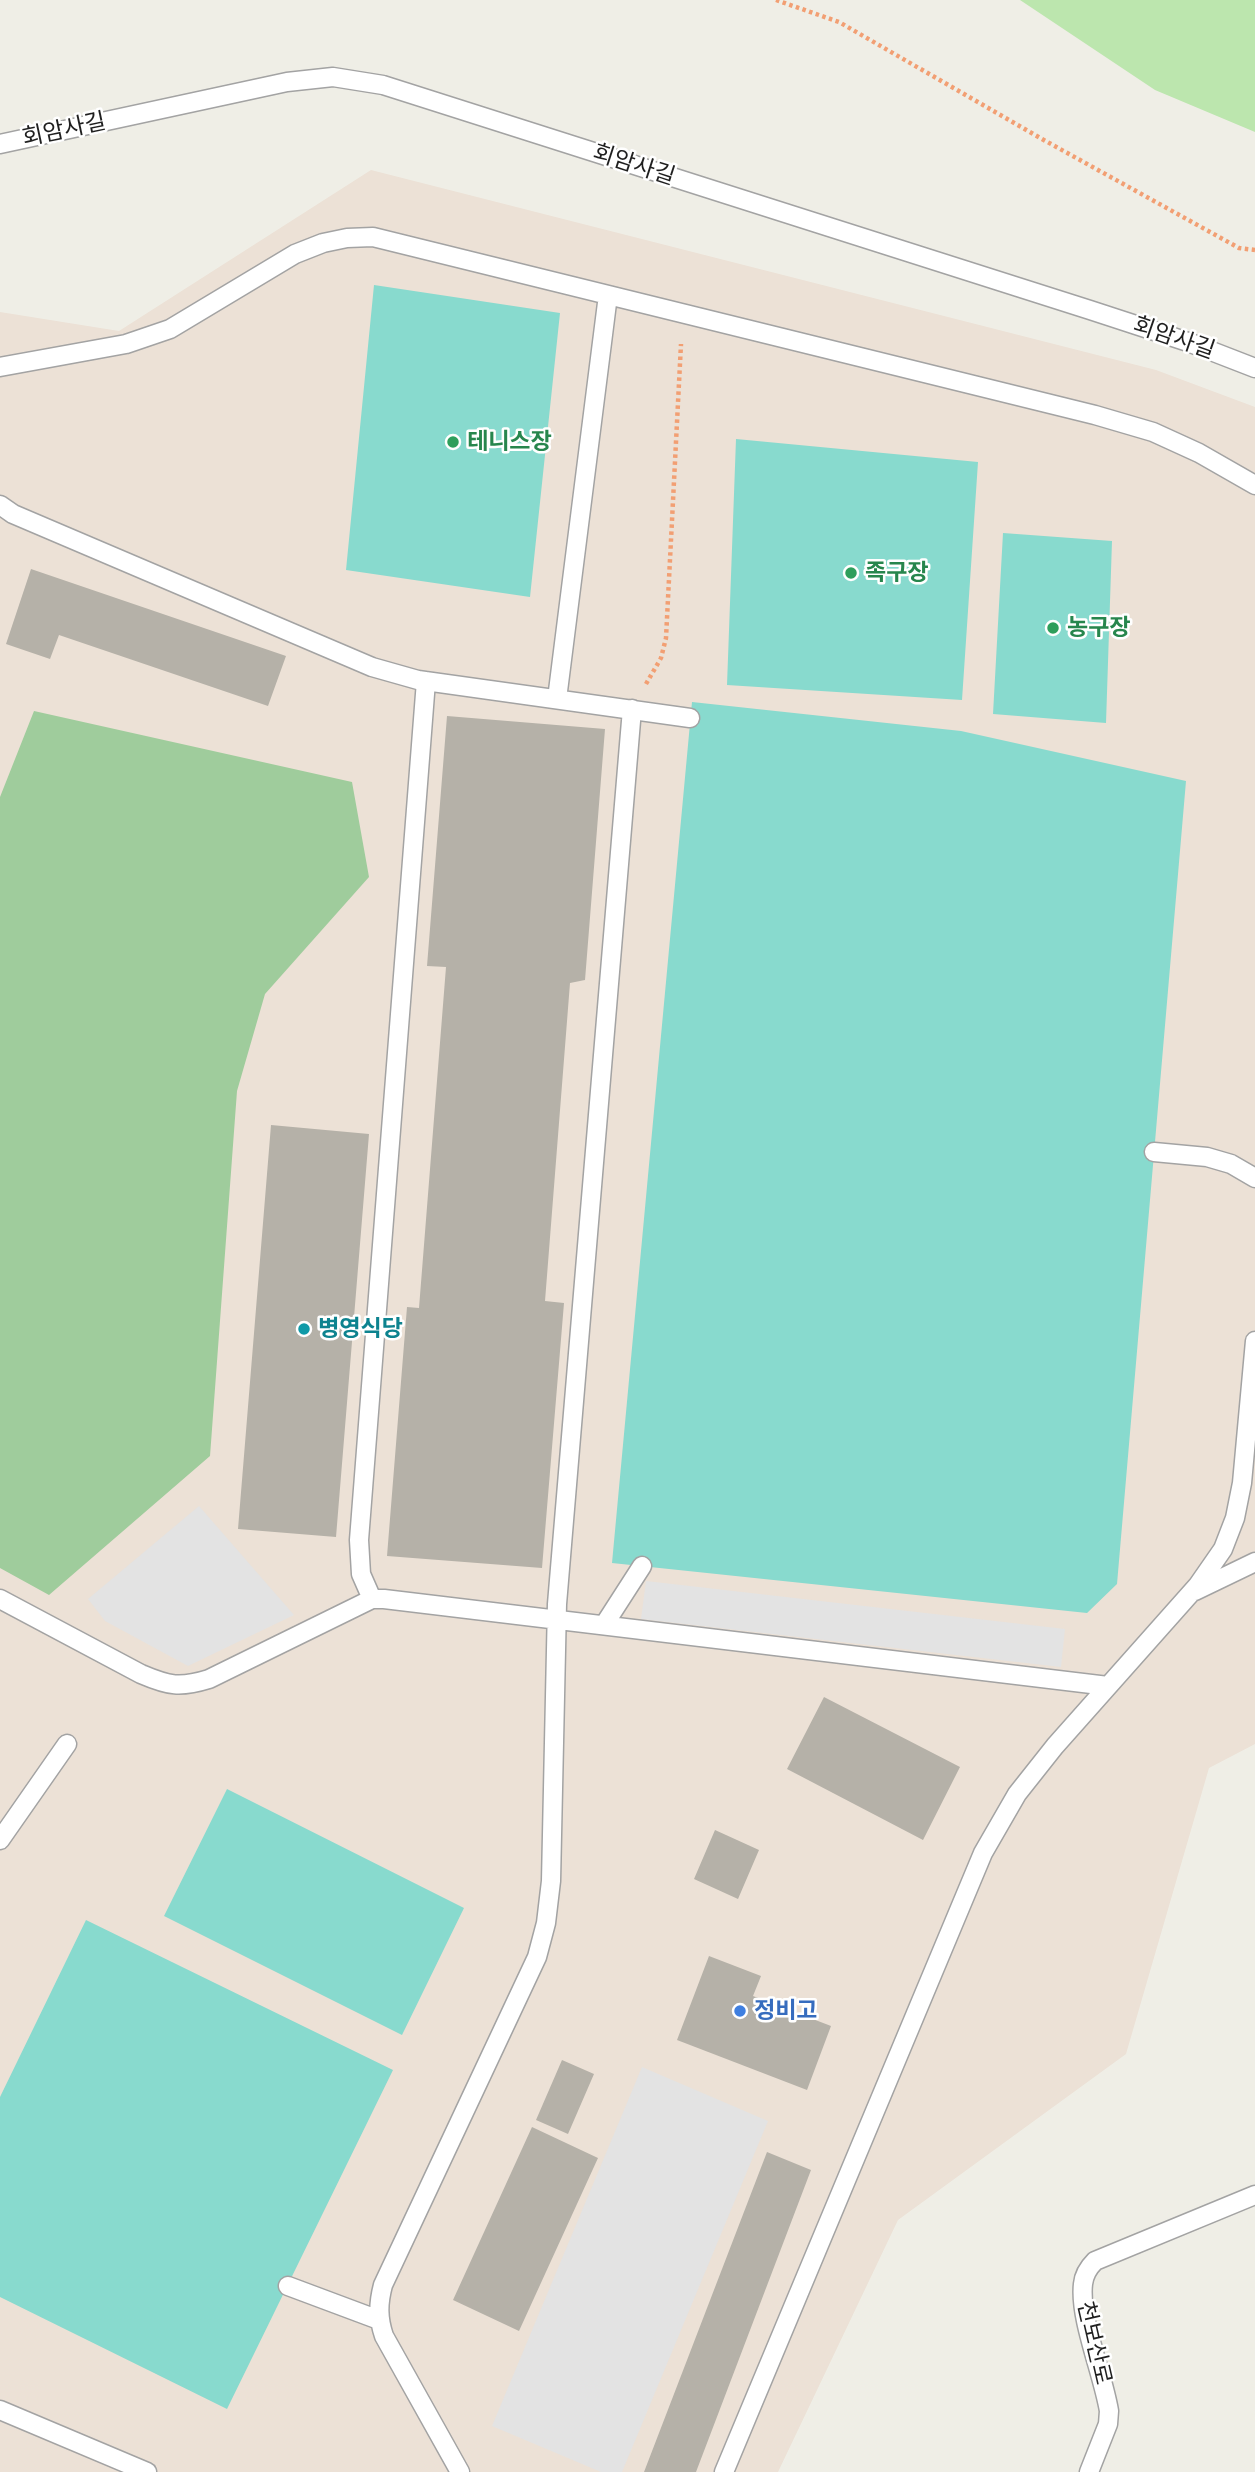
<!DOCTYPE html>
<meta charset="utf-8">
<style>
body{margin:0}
canvas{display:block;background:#efeee6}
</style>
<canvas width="1255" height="2472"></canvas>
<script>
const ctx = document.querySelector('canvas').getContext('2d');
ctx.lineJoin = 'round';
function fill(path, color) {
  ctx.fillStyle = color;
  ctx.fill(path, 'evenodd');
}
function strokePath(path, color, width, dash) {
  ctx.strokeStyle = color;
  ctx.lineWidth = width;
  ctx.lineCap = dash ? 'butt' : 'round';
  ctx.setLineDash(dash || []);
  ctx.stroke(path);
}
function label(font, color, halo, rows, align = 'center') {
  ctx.font = font + ' Raleway,"Noto Sans KR",sans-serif';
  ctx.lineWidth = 5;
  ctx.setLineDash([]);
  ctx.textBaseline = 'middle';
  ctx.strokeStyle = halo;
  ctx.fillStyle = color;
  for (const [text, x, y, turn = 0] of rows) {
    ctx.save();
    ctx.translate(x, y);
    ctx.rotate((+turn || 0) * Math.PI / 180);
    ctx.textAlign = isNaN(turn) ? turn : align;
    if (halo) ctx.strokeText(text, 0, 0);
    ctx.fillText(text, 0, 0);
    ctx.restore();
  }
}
fill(new Path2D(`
 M371,170L1156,370L1255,407V1744L1209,1768L1126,2054L898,2220L778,2472H0V312L119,331Z`), '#ece1d6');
fill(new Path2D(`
 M1020,0H1255V132L1155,90Z`), '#bce6ae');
fill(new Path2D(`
 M34,711L352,782L369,877L265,994L237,1091L210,1456L49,1595L0,1568V797Z`), '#9fcc9c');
fill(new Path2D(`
 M374,285L560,313L530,597L346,570Z
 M736,439L978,462L962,700L727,685Z
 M1003,533L1112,541L1106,723L993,714Z
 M692,702L961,731L1186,781L1117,1584L1087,1613L612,1563Z
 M227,1789L464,1908L402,2035L164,1916Z
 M86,1920L393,2070L227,2409L0,2297V2097Z`), '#88dace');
fill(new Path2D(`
 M199,1506L294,1615L188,1666L105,1621L88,1599Z
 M646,1581L1065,1629L1061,1667L641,1619Z
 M642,2067L768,2121L622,2472H601L492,2426Z`), '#e3e3e3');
fill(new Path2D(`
 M31,569L286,656L268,706L59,635L50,659L6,644Z
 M447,716L605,729L585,980L570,983L545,1301L564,1303L542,1568L387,1556L407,1307L419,1308L446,967L427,966Z
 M271,1125L369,1134L336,1537L238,1529Z
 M824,1697L960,1767L923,1840L787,1769Z
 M715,1830L759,1850L738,1899L694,1879Z
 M709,1956L761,1976L753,1996L831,2026L807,2090L677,2040Z
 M562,2060L594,2074L568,2134L536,2120Z
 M532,2127L598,2158L519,2331L453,2300Z
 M767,2152L811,2170L696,2472H644Z`), '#b5b1a8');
const lane = new Path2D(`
 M0,144L287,82L333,77L383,85L1090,310L1188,342L1255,368
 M0,367L126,344L170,329L295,254L323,243L347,238L373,237L1095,415L1153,432L1199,453L1255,485
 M0,505L13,514L372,667L418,680L690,718
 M557,699L608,295
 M1154,1152L1207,1157L1231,1164L1255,1178
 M1195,1591L1255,1562
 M0,1599L141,1674C169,1686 180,1688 209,1679L372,1599H384L1108,1686
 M372,1599L361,1574L359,1540L426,681
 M604,1625L642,1566
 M0,1840L67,1744
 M288,2286L379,2320
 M0,2410L147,2472
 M460,2472L384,2336C378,2318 378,2304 383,2285L537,1957L546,1923L551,1881L557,1604L632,709
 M724,2472L983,1853L1017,1794L1055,1746L1198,1585L1223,1549L1235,1518L1242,1483L1255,1341
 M1089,2472L1108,2424L1109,2411C1103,2374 1079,2318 1083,2284C1084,2274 1089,2267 1095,2261L1255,2195`);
strokePath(lane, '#a3a3a3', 21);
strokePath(new Path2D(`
 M776,0L839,22L1042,139L1239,248L1255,250
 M646,684L661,658L666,638L681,344`), '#f29f73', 4.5, [3.5, 3.5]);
strokePath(lane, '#fff', 18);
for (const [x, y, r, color] of [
 [453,442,7,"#2e9e5b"],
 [851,573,7,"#2e9e5b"],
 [1053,628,7,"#2e9e5b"],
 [304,1329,7,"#0f9aa8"],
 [740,2011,7,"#3f7fe0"]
]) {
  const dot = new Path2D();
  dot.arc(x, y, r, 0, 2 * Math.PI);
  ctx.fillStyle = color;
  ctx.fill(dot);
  strokePath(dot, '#fff', 2.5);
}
label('23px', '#1f1f1f', '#fff', [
 ["회암사길",64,130,-12],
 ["회암사길",634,165,18],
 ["회암사길",1174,338,19],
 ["천보산로",1094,2343,77]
]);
label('bold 23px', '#27864d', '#fff', [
 ["테니스장",467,442],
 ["족구장",865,573],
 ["농구장",1067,628]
], 'left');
label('bold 23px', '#0d838f', '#fff', [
 ["병영식당",318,1329]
], 'left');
label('bold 23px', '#366cbe', '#fff', [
 ["정비고",754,2011]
], 'left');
</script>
